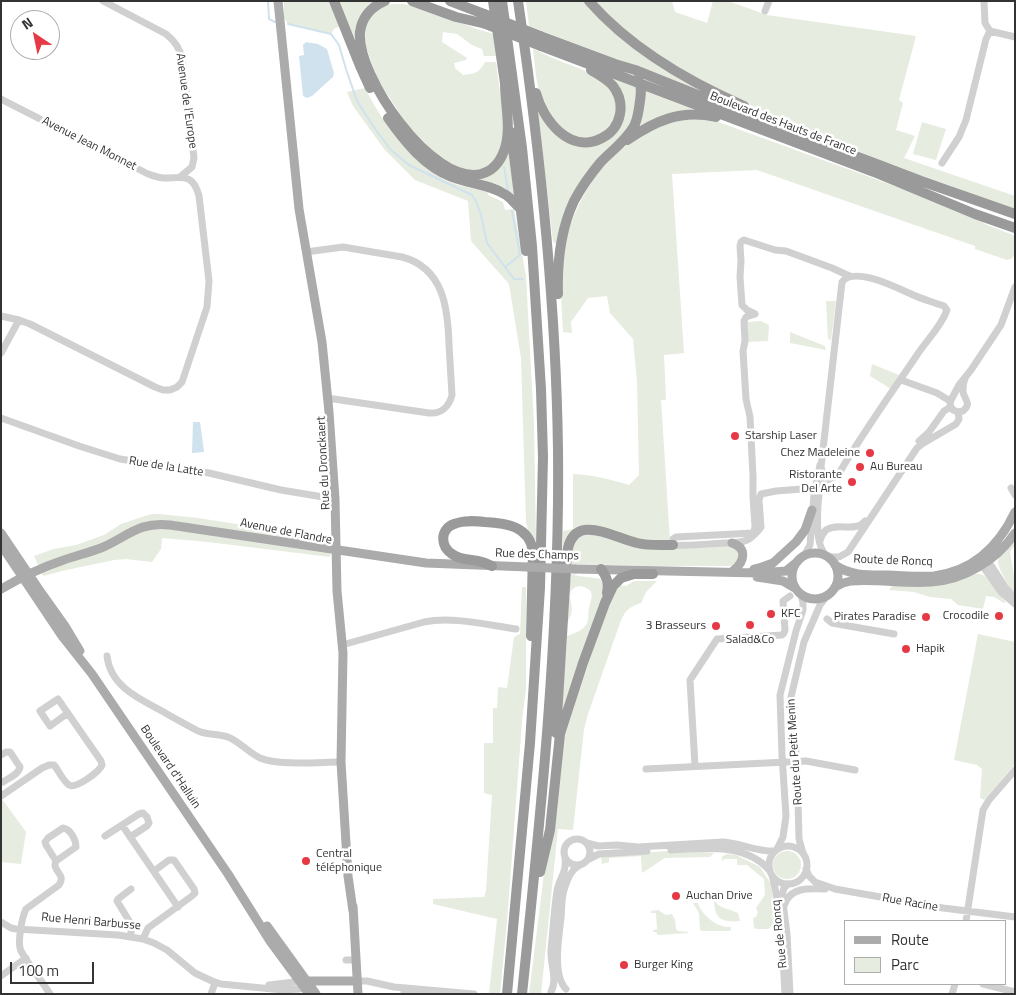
<!DOCTYPE html>
<meta charset="utf-8">
<style>
body{margin:0}
#map{position:relative;width:1016px;height:995px;overflow:hidden;background:#fff;font-family:"Titillium Web",sans-serif}
canvas{display:block}
.frame{position:absolute;inset:0;border:2px solid #333;pointer-events:none}
.legend{position:absolute;left:844px;top:920px;width:162px;height:65px;box-sizing:border-box;background:#fff;border:1px solid #adadad;margin:0;padding:6px 9px;list-style:none;font-size:15px;color:#333}
.legend li{display:flex;align-items:center;gap:10px;height:25px}
.legend b{width:25px;border:1px solid #adadad}
.north{position:absolute;left:10px;top:10px;width:50px;height:50px;box-sizing:border-box;background:#fff;border:1px solid #adadad;border-radius:50%;rotate:326deg;font-size:14px;font-weight:700;line-height:20px;text-align:center;color:#333}
.north::after{content:'';display:block;margin:auto;width:18px;height:22px;background:#e63946;clip-path:polygon(50% 0,100% 100%,50% 72%,0 100%)}
.scale{position:absolute;left:10px;top:962px;width:84px;height:22px;box-sizing:border-box;border:2px solid #333;border-top:0;padding-left:6px;font-size:15px;line-height:18px;white-space:nowrap;color:#333;-webkit-text-stroke:4px #fff;paint-order:stroke}
</style>
<div id="map">
<canvas width="1016" height="995"></canvas>
<div class="frame"></div>
<ul class="legend">
<li><b style="height:6px;background:#ababab"></b>Route</li>
<li><b style="height:14px;background:#e6ecdf"></b>Parc</li>
</ul>
<div class="north">N</div>
<div class="scale">100 m</div>
</div>
<script>
const ctx = document.querySelector('canvas').getContext('2d');
ctx.lineJoin = 'round';
function fill(path, color) {
  ctx.fillStyle = color;
  ctx.fill(path, 'evenodd');
}
function strokePath(path, color, width, dash) {
  ctx.strokeStyle = color;
  ctx.lineWidth = width;
  ctx.lineCap = dash ? 'butt' : 'round';
  ctx.setLineDash(dash || []);
  ctx.stroke(path);
}
function label(font, color, halo, rows, align = 'center') {
  ctx.font = font + ' "Titillium Web",sans-serif';
  ctx.lineWidth = 5;
  ctx.setLineDash([]);
  ctx.textBaseline = 'middle';
  ctx.strokeStyle = halo;
  ctx.fillStyle = color;
  for (const [text, x, y, turn = 0] of rows) {
    ctx.save();
    ctx.translate(x, y);
    ctx.rotate((+turn || 0) * Math.PI / 180);
    ctx.textAlign = isNaN(turn) ? turn : align;
    if (halo) ctx.strokeText(text, 0, 0);
    ctx.fillText(text, 0, 0);
    ctx.restore();
  }
}
fill(new Path2D(`
 M284,1H330L340,26L334,29L331,34L288,24L284,18Z
 M337,1H376L372,4L358,47Z
 M526,1H584L600,18L708,94L529,26Z
 M595,1H672L675,12L707,23L713,1H728L767,15L916,36L899,100L903,103L896,130L915,136L904,158L1015,196V210L943,183C909,175 872,157 840,143C773,115 694,85 637,40C622,28 608,14 595,1Z
 M392,4H404L424,9L477,29L494,34L496,56H484L482,49L472,45L457,34L443,32L442,42L467,58L466,60L454,63L455,68L463,75C475,74 479,73 485,62H496L504,123V137L500,152L495,160L481,170L468,172L436,155L406,123L378,80L366,47L364,35L367,21L381,7Z
 M533,49C539,51 544,54 550,57C566,64 589,70 602,81C648,122 573,173 543,102C536,86 535,66 533,49Z
 M609,76L638,87L635,111L628,130L606,150L556,244L553,242L538,112L580,145L622,121Z
 M365,88C380,118 407,157 436,175C451,185 470,188 488,191V195L503,202L505,210L514,209L526,276L534,425L536,540H533L528,530L526,522L521,358L509,284L471,241L468,201L415,180L384,149L353,106L347,92Z
 M645,90L697,110L659,117L639,126Z
 M685,117L713,120L922,196L976,218L987,225L1013,235L1015,237V254L1011,259L1007,260L975,249V246L757,170L672,174L684,353L664,355L666,400H661L670,542H649L587,526L563,551V531L573,529V474C592,475 610,479 629,485L639,475L637,381L633,339L610,313L607,296L588,298L571,322L572,333L563,332C562,307 559,280 563,256C570,208 600,158 642,135C656,127 671,123 685,117Z
 M922,122L946,129L936,160L913,154Z
 M508,149L516,197L472,179Z
 M826,301H836L831,340L828,339Z
 M761,321L769,325L768,341L748,342L747,322Z
 M790,332L825,346L826,350L790,343Z
 M872,364L899,375L891,389L870,376Z
 M152,514H159L198,518L294,533L299,537L332,543L330,557L208,542L162,538L161,549L152,562L126,559L114,560L62,571L43,576L34,556L54,549L76,545L104,535L121,524L145,516Z
 M590,534L628,544L733,546L736,548L740,556L736,563L731,566H652L571,564C570,547 572,537 590,534Z
 M1015,538V545L1010,552L1015,581L1014,594C1010,588 997,567 998,561C999,555 1010,544 1015,538Z
 M570,573L578,576L602,579L601,580L602,581L604,579L605,591L561,722L567,636C575,633 586,630 588,620C589,616 588,612 589,608C590,603 593,598 591,592C588,586 575,583 571,591C567,600 577,607 568,621L570,581L571,579Z
 M974,574C978,574 979,573 983,575C988,578 1000,596 1006,602L1004,603L994,597L986,596L983,609L958,605L951,599L930,597L914,592L889,590L891,587L895,585Z
 M634,581H657L646,592L641,603C628,607 625,611 620,623L588,714L584,729L573,830L558,829L541,994H529L544,874L564,738L611,595L618,585L626,586Z
 M522,587H526V689L522,721L507,922L500,994H489L497,919L433,904V899L484,897L486,891L492,795L484,793V743H493V708H497L498,687L507,688L514,637L520,634Z
 M978,634L1015,642V764L984,800L980,798L982,769L977,765L954,760Z
 M2,799L26,832L21,864L1,862Z
 M682,850L714,853L710,857L665,858L642,873L641,856L609,858V862L602,864L601,856Z
 M773 865a14 14 0 1 1 28 0a14 14 0 1 1-28 0Z
 M726,854L736,855L760,867L771,884L775,919L771,927L768,929H756L754,927L753,918L756,917L758,912L756,908L765,895L764,879L747,865H737V859H724L722,862V857Z
 M714,901H715C720,909 730,909 738,913L740,921C722,922 715,920 714,901Z
 M693,903H698C700,912 713,924 722,926C725,927 728,927 731,927V930L728,931H702L700,930L699,913Z
 M658,910L666,915L672,914L675,920L676,929L678,931L689,932L688,933L658,935L656,932H653V930L657,929L656,913H651V911Z`), '#e6ecdf');
fill(new Path2D(`
 M306,42L318,44L327,49L334,73L333,77L312,96L307,98L303,96L299,56L304,55L303,45Z
 M193,422H200L204,452L192,453Z`), '#cfe2ee');
strokePath(new Path2D(`
 M268,1L269,19L275,22
 M288,24L331,34L339,45L346,69L357,101L375,129L391,150L409,165L472,195L476,201L481,215L487,243L514,279H523
 M504,167L508,190
 M505,267L520,255L512,211`), '#cfe2ee', 2);
strokePath(new Path2D(`
 M103,1L166,34C175,41 180,48 182,59L194,158L192,167L180,177
 M984,1L985,23L990,31
 M765,11L769,1
 M990,31L1015,37
 M1,99L148,174C154,176 159,178 164,178C183,178 193,173 199,196L209,281L207,307L182,382L177,387L170,390H163L155,387L30,324L19,320L1,316
 M942,163L959,137L966,120L986,39L990,31
 M306,252L343,247L402,257C444,268 448,309 449,345C450,362 451,379 452,395C449,407 441,414 429,413L327,398
 M755,314L747,310L742,305L740,277L741,261L740,246L741,242L744,240L775,250L786,251L832,268L845,274L850,276
 M1,353L19,320
 M965,379C963,383 963,387 963,392C965,401 972,403 963,411L958,412L953,410L950,405L951,400L959,385L971,370L1001,325L1015,287
 M901,380L937,393L950,401
 M1,418L79,446L120,459L209,473L281,490L335,499
 M919,441L929,432L944,411L951,407
 M1011,488L1015,495
 M754,533L676,537L673,539V545C690,546 707,544 724,543C731,543 741,543 747,540C751,539 759,530 761,527L759,500L761,494L776,491L815,488
 M754,533L755,526L753,497V476L750,417L746,399L743,351L745,341L744,321L746,317L755,314
 M820,541C821,537 823,533 826,530C838,522 856,533 865,521
 M825,555C822,550 820,546 819,540C817,530 816,489 824,482C828,478 833,479 838,475C862,434 890,395 917,355C926,341 941,327 947,310L944,306C933,302 921,299 911,294C895,287 854,266 842,282L821,467L823,473C828,478 834,476 839,473
 M804,556L810,545L814,495L820,465
 M985,556L1005,587L1015,599
 M829,557H839L848,552L917,448L922,444L956,424L959,419L958,412
 M979,561L1001,592L1015,604
 M827,619L832,623L894,634
 M342,645L424,622C452,616 487,625 516,629
 M107,656C110,685 137,698 160,710C172,717 185,724 198,731C208,735 218,734 228,737C240,742 249,753 260,758C279,766 320,762 341,762
 M1,755L6,752H10L20,767C19,774 9,778 3,782
 M695,766L690,680L717,639L782,635L784,633L785,630L783,601L790,596
 M646,769L806,761L855,770
 M1,796L42,768L49,765H54C59,771 63,781 69,785C76,789 99,772 102,765L101,761L58,699L40,711L50,726L68,713
 M122,825L178,907
 M63,828C70,829 76,839 76,847L56,861L46,845L45,842L48,838Z
 M105,836L139,814L143,813L147,817L149,823L147,826L130,837
 M564 852a13 13 0 1 1 26 0a13 13 0 1 1-26 0Z
 M587,843L598,846L617,845L638,847L723,842C741,843 757,852 775,851
 M769 865a19 19 0 1 1 38 0a19 19 0 1 1-38 0Z
 M777,849L783,837L786,816L782,755L780,695L796,631L803,610V603L801,594
 M671,850C703,848 746,843 769,870
 M803,853L799,839L797,762L794,733L791,711V697L804,642L820,605L826,597
 M589,859L599,854L647,851
 M806,869L809,876L815,882L835,889L943,908L1015,917
 M772,875L775,888L781,921L785,994
 M788,884L784,888L782,895L787,934L790,994
 M784,906C789,887 809,888 825,889
 M966,921L983,810L989,800L1015,770
 M1,922L11,928L16,929L118,935L143,939L154,943L167,950L195,973L212,981L221,984L283,990L300,989L307,985
 M131,936V924L117,901L118,899L131,889
 M143,939L148,928L192,896L195,893L194,889L174,860H169L154,871
 M346,960H356
 M1,976L26,958
 M357,981H367L394,987L474,994
 M983,984L1015,992
 M269,985L303,981
 M566,989C552,975 559,936 561,918C562,908 561,897 565,887C568,878 571,870 580,865
 M404,992L417,994
 M551,992C558,980 550,964 551,950C553,931 554,910 557,891C559,878 567,873 565,858
 M50,994C42,981 28,964 21,951C17,943 22,917 26,909L59,885C67,874 51,871 56,861
 M211,994L215,983
 M952,994L955,984`), '#d0d0d0', 7);
strokePath(new Path2D(`
 M278,1L299,209L322,342L329,412L335,499L337,591L343,653L341,762L348,876L353,911
 M1,533L38,588L65,626L80,651
 M732,543C747,548 745,561 734,570
 M1,545L62,636L92,674L228,874L270,941L309,994
 M792 576a23 23 0 1 1 46 0a23 23 0 1 1-46 0Z
 M835,565C850,576 870,575 887,575C903,576 918,577 934,576C973,571 999,546 1015,512
 M575,569L760,573L786,571L797,562
 M754,569L762,567L773,563L796,542L805,530L812,510
 M757,577L783,581L795,588
 M835,587L843,583L851,581C878,579 905,584 931,582C964,580 997,560 1015,533
 M1,589C20,578 40,568 61,561C74,556 88,553 101,548C127,537 139,521 170,525L426,563L528,567
 M353,906L358,994
 M267,926L316,994
 M308,981H357`), '#ababab', 9);
strokePath(new Path2D(`
 M334,1L360,66L370,88
 M385,1C371,7 362,17 360,32C356,75 432,186 481,174C492,171 500,162 504,151C512,130 505,105 505,84
 M412,1L456,17L486,24
 M450,1L484,14
 M493,1L506,90
 M502,1L522,148L532,246L541,389L543,457L540,588L530,743L507,994
 M518,1C540,150 556,299 558,450C560,631 541,813 522,994
 M589,1C630,48 687,81 744,106
 M540,36L615,64L635,70L745,114L921,181L1015,214
 M541,46L874,172L975,214L1015,228
 M536,93C543,120 570,155 602,138C622,128 626,103 613,86C607,79 599,75 591,70
 M388,118C404,141 425,167 452,177C469,184 490,184 506,195C512,199 515,204 520,208
 M511,132L526,251
 M627,140C655,121 681,109 716,117
 M558,294C557,262 560,231 574,201C581,188 590,175 600,163C611,151 628,139 635,124C638,117 639,109 640,101C641,93 642,87 638,79
 M492,566C488,564 483,562 478,561C469,559 460,560 452,554C440,546 440,529 454,524C464,520 475,521 485,522C506,523 529,526 533,551L531,636
 M601,569C607,577 609,583 607,593
 M556,733L567,554C572,511 612,537 637,543C649,546 661,545 673,545
 M540,872L550,830L560,734L583,663L605,603L613,586L621,578L634,574H653`), '#9a9a9a', 10);
strokePath(new Path2D(`
 M528,567L575,569`), '#ababab', 9);
strokePath(new Path2D(`
 M484,14L540,36
 M486,24L541,46`), '#9a9a9a', 10);
for (const [x, y, r, color] of [
 [735,436,5,"#e63946"],
 [870,453,5,"#e63946"],
 [860,467,5,"#e63946"],
 [852,482,5,"#e63946"],
 [771,614,5,"#e63946"],
 [999,616,5,"#e63946"],
 [926,617,5,"#e63946"],
 [750,625,5,"#e63946"],
 [716,626,5,"#e63946"],
 [906,649,5,"#e63946"],
 [306,861,5,"#e63946"],
 [676,896,5,"#e63946"],
 [624,965,5,"#e63946"]
]) {
  const dot = new Path2D();
  dot.arc(x, y, r, 0, 2 * Math.PI);
  ctx.fillStyle = color;
  ctx.fill(dot);
  strokePath(dot, '#fff', 2);
}
label('12px', '#333', '#fff', [
 ["Avenue de l'Europe",186,101,82],
 ["Boulevard des Hauts de France",783,124,21],
 ["Avenue Jean Monnet",89,144,27],
 ["Rue du Dronckaert",324,463,-93],
 ["Rue de la Latte",166,467,9],
 ["Avenue de Flandre",286,532,11],
 ["Rue des Champs",537,555,2],
 ["Route de Roncq",893,561,2],
 ["Route du Petit Menin",795,752,-94],
 ["Boulevard d'Halluin",170,767,56],
 ["Rue Racine",910,903,10],
 ["Rue Henri Barbusse",91,922,5],
 ["Rue de Roncq",780,934,-96]
]);
label('12px', '#333', '#fff', [
 ["Starship Laser",745,436],
 ["Chez Madeleine",860,453,"right"],
 ["Au Bureau",870,467],
 ["Ristorante",842,475,"right"],
 ["Del Arte",842,489,"right"],
 ["KFC",781,614],
 ["Crocodile",989,616,"right"],
 ["Pirates Paradise",916,617,"right"],
 ["3 Brasseurs",706,626,"right"],
 ["Salad&Co",750,640,"center"],
 ["Hapik",916,649],
 ["Central",316,854],
 ["téléphonique",316,868],
 ["Auchan Drive",686,896],
 ["Burger King",634,965]
], 'left');
</script>
